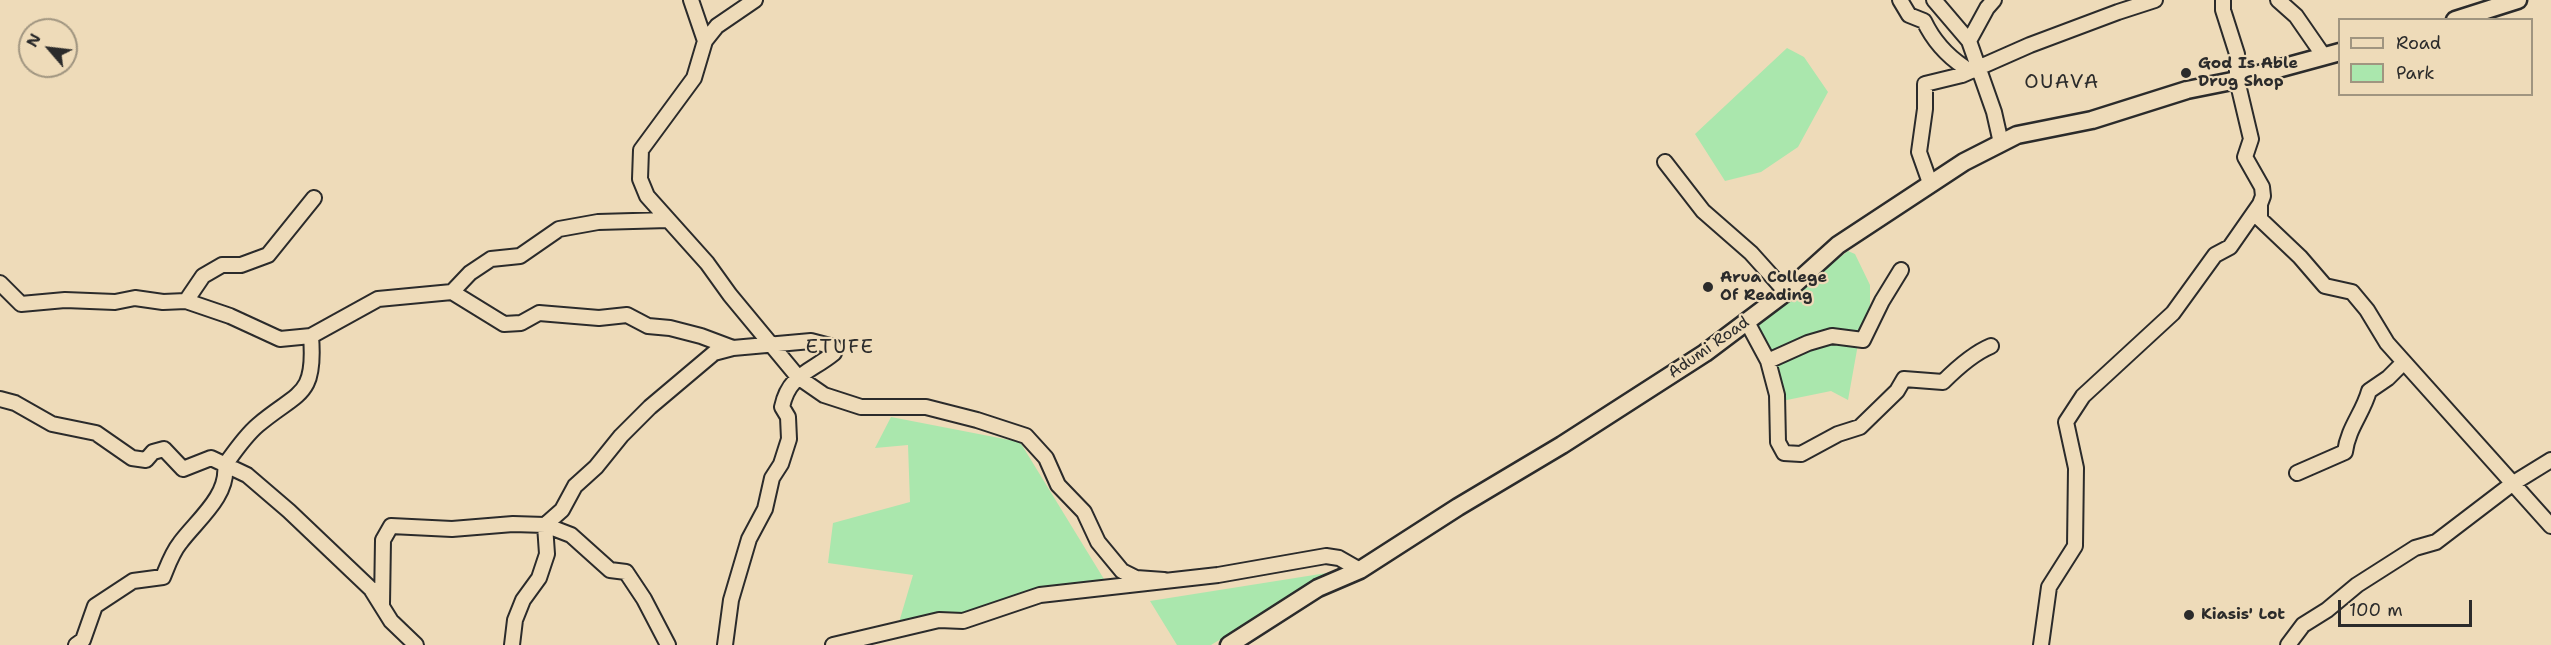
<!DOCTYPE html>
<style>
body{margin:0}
#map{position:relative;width:2551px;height:645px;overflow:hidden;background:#eedbb9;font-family:"Shantell Sans",sans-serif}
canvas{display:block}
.legend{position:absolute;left:2338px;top:18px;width:195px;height:78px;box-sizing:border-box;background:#eedbb9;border:2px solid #a09580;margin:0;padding:8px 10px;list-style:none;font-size:18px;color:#2b2b2b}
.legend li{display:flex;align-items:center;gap:12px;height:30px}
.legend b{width:30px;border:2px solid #a09580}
.north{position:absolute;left:18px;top:18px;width:60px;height:60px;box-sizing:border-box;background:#eedbb9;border:2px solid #a09580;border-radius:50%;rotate:298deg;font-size:16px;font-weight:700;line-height:24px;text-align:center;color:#2b2b2b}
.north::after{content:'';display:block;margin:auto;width:21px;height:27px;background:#2b2b2b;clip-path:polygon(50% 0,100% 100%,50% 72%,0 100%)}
.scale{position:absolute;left:2338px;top:600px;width:134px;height:27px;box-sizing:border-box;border:3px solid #2b2b2b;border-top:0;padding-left:8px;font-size:18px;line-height:21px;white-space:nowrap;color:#2b2b2b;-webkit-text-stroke:4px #eedbb9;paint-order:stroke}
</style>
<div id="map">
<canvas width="2551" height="645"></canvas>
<ul class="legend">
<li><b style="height:8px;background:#eedbb9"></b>Road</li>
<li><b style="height:16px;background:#aae7ad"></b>Park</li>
</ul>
<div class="north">N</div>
<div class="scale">100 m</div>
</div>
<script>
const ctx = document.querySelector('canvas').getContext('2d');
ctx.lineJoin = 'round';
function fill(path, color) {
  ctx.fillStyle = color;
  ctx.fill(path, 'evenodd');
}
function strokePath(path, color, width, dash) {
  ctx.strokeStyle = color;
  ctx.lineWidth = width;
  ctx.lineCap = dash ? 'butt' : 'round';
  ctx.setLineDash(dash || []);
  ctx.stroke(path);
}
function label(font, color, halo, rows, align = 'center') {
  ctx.font = font + ' "Shantell Sans",sans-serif';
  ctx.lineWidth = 4.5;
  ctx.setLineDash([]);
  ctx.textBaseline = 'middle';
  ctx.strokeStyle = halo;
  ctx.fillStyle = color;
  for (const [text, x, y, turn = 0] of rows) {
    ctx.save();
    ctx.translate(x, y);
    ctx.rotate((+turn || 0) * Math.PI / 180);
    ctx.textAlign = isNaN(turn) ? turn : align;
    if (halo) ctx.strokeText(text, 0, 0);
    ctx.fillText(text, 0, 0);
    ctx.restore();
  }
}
fill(new Path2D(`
 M1787,48L1804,57L1828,92L1798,147L1761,172L1725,181L1695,134Z
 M1848,251L1855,254L1870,285V305L1860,333L1848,400L1831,391L1782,401L1754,324Z
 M891,417L1020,442L1107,584L897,629L913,575L828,563L833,523L910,502L908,445L875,448Z
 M1333,572L1211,645H1177L1150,601Z`), '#aae7ad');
const minor = new Path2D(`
 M691,0L705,41L694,78L641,150L640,179L647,196L707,263L730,295L798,377L824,395L861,407H926L977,420L1026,436L1046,458L1058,485L1084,512L1098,542L1122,571L1136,578L1164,580
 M1900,0L1909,15L1924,21C1933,40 1946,55 1964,67L1962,75L1925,84V109L1919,152L1930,183
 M1934,0L1969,41L1994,112L2001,143
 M2278,0L2296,16L2323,55
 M705,41L717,26L755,0
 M1969,41L1987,8L1994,0
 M1962,75L2030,45L2118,12L2155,0
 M1665,162L1703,211L1751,253L1786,292
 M2260,204V219L2300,257L2325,286L2352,292L2367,310L2387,343L2551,526
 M0,283L21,304L65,300L115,302L135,298L163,302L186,301L203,276L222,265H241L268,255L314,198
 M452,292L504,324L521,323L539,313L599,318L627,315L648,326L670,328L701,336L733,348L811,341L834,347V353C811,372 789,374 782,407L788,417L789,439L781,464L772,478L765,509L749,539L731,600L725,645
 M186,301L230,316L280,339L311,336L378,299L452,292L470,273L491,259L520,256L559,229L598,222L668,220
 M1747,322L1768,361L1777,395L1778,442L1784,453L1801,454L1838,434L1860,427L1897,391L1904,379L1943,382C1956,369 1974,353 1991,346
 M1768,361L1808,343L1832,336L1863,340L1882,301L1901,270
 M0,399L15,403L52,424L96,433L132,458L146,460L153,452L164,449L183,469L211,458L247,475L289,511L371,589L391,621L416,645
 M2297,473L2345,452C2348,428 2363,413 2369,391L2388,378L2404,362
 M382,604L383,540L391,526L452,529L513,524L545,525L571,535L610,570L626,572L644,599L668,645
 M76,645L83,640L95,606L133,581L163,577C168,565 172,553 180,543C197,520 229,496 225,465C235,451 245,436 258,425C298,391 316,398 311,336
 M512,645L515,620L523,600L539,578L547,554L545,525L562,510L575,486L596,467L621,436L650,407L714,353L733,348
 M833,645L939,620L963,621L1040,595L1218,575L1326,556L1339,558L1360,570
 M2041,645L2049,587L2075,546L2076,468L2066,422L2083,396L2173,313L2215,255L2230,247L2260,204L2263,196L2262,187L2245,157L2251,139L2237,80V54L2223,10V0
 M2288,645L2303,625L2327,610L2357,585L2415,548L2436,542L2512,484L2551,460`);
const major = new Path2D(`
 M2455,20L2518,0
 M1229,645L1318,588L1360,570L1458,507L1562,445L1705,353L1786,292L1838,245L1964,162L2017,135L2092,120L2187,90L2237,80L2340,52`);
strokePath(minor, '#2b2b2b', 18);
strokePath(major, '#2b2b2b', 21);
strokePath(minor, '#eedbb9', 14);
strokePath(major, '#eedbb9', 16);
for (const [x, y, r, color] of [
 [2186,73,6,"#2b2b2b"],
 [1708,287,6,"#2b2b2b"],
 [2189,615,6,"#2b2b2b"]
]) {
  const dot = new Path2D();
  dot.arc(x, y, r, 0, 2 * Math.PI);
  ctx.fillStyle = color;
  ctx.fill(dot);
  strokePath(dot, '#eedbb9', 2);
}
label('bold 16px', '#2b2b2b', '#eedbb9', [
 ["God Is Able",2198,64],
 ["Drug Shop",2198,82],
 ["Arua College",1720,278],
 ["Of Reading",1720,296],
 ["Kiasis' Lot",2201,615]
], 'left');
label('16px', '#2b2b2b', '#eedbb9', [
 ["Adumi Road",1709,348,-35]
]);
ctx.letterSpacing = '1.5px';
label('20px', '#2b2b2b', '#eedbb9', [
 ["OUAVA",2062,83],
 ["ETUFE",840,348]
]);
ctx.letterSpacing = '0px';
</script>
